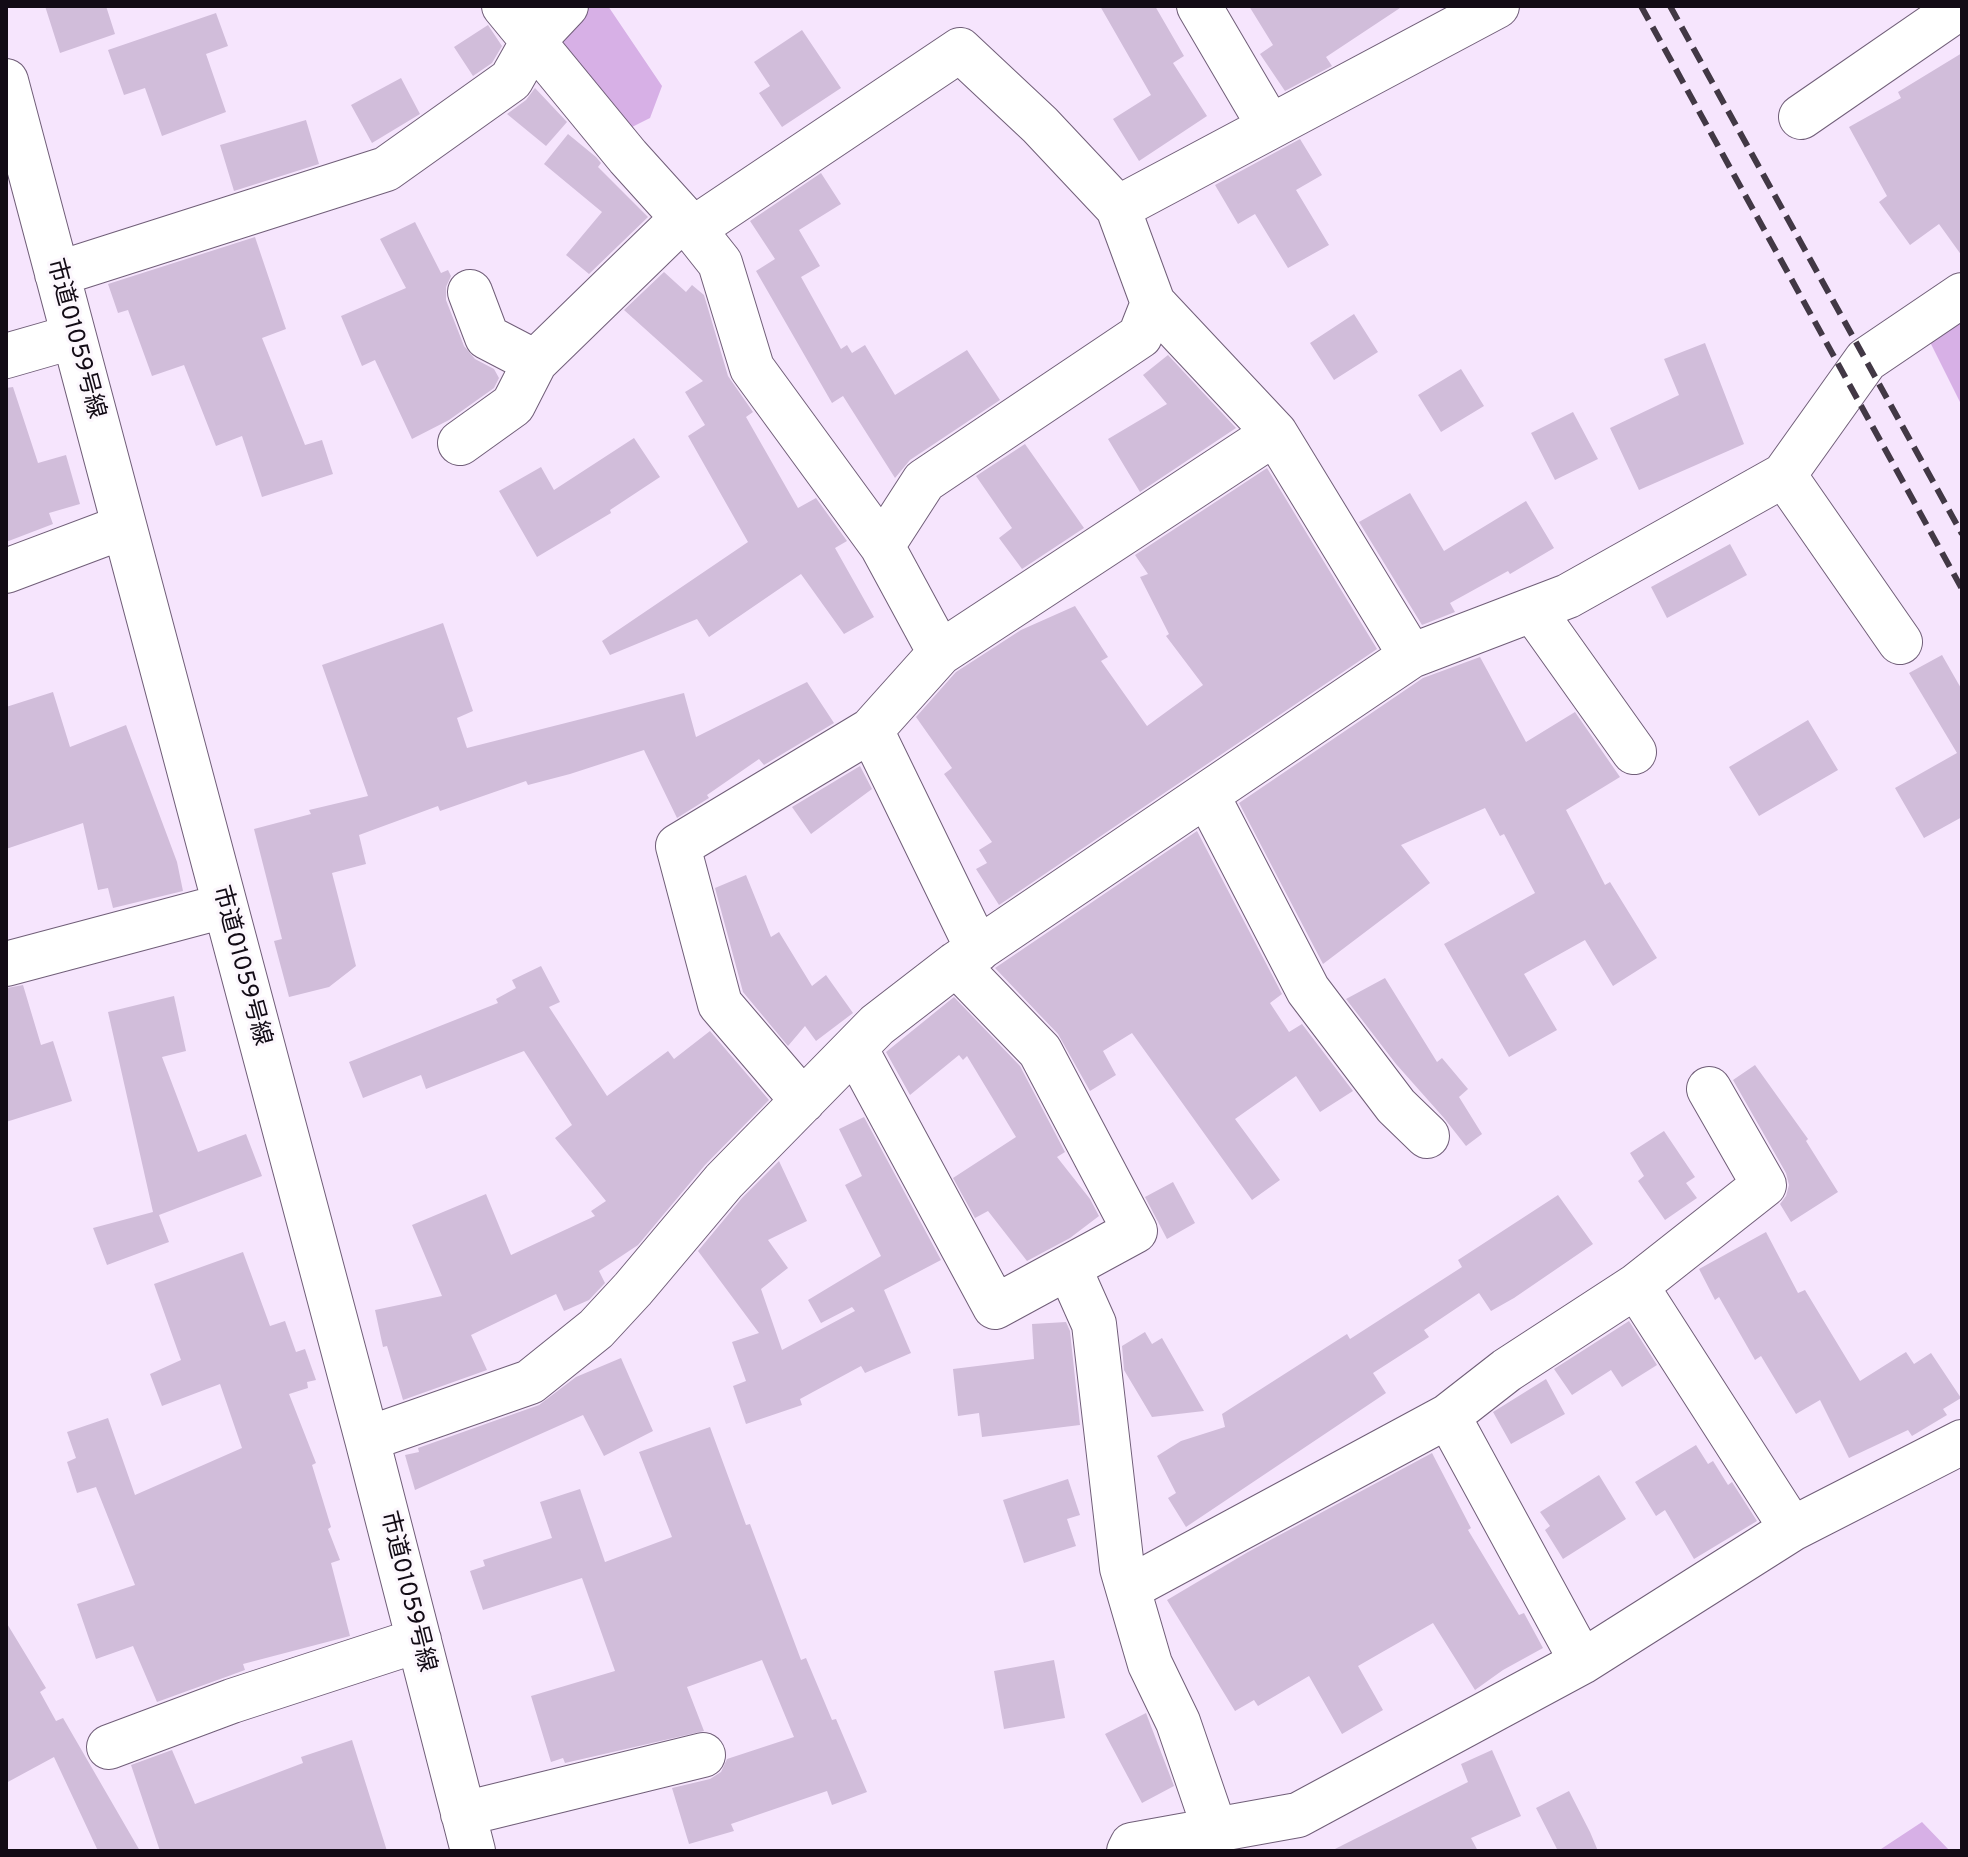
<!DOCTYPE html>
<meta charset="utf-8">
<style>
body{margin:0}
#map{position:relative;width:1968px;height:1857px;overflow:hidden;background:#f6e5fd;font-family:Overpass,sans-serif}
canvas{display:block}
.frame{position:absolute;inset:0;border:8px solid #120b15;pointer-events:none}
</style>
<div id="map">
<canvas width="1968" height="1857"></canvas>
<div class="frame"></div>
</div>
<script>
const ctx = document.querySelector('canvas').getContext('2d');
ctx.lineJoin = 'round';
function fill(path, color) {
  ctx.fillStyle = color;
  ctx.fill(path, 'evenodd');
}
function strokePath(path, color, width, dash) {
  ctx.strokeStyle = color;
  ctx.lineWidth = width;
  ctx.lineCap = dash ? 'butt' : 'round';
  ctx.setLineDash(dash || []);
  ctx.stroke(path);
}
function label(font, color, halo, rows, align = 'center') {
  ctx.font = font + ' Overpass,"Noto Sans JP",sans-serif';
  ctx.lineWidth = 6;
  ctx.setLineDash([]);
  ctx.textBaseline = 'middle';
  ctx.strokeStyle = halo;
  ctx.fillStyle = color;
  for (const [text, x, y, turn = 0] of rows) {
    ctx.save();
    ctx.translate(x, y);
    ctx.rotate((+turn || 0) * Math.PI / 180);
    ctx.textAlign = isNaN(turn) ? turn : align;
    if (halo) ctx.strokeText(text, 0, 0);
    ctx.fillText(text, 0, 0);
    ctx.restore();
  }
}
fill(new Path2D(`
 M572,6H608L662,86L650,118L622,132L554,47Z
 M1962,316V406L1928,338Z
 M1922,1822L1950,1851H1878Z`), '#d7b0e6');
fill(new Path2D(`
 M45,6H106L115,34L60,53Z
 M1100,6H1155L1184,56L1173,63L1207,116L1139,161L1113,119L1151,95Z
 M1249,6H1403L1326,57L1332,66L1285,91L1260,54L1273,45Z
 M216,13L228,46L206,54L226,112L162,136L145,88L124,95L108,50Z
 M488,25L502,46L492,63L473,76L454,47Z
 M802,30L841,88L782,127L759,93L770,86L754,62Z
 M1962,53V256L1939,224L1910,245L1879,202L1887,196L1849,127L1901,98L1898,92Z
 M401,78L420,114L372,143L351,105Z
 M535,88L567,122L546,146L507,114L526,100Z
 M306,120L319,164L234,191L220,145Z
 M568,134L596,157L601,163L598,167L648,217L589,274L566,255L602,212L544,164Z
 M1300,139L1322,175L1296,190L1329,245L1288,268L1255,214L1238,224L1215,185Z
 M821,173L841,204L799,230L820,266L801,277L841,349L847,345L852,353L865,345L895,395L967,350L1000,400L910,460L895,478L843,396L832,403L756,271L775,259L750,221Z
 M415,222L441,273L448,270L451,276L446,287V300L464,346L475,359L494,369L499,378L494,388L449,420L412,439L375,360L362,366L341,316L406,288L380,239Z
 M255,237L286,329L262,338L305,445L322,440L333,474L262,497L242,436L216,446L184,365L152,376L128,310L118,313L108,284Z
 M664,272L686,292L692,285L704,295L728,376L753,412L746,417L798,508L816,498L847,541L835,548L874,617L844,634L801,574L709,637L697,619L610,655L602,641L748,542L688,436L705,425L685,392L703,381L624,310Z
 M1354,314L1378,352L1334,380L1310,343Z
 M1705,343L1744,444L1639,490L1610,428L1679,395L1664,359Z
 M1168,355L1236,428L1140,492L1108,439L1167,404L1143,375Z
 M1461,369L1484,406L1441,432L1418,395Z
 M13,387L38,463L66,455L80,504L49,513L53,524L6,542V388Z
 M1573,412L1598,459L1555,480L1531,433Z
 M634,438L660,477L610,510L611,513L537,557L499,491L541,467L554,490Z
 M1025,444L1084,528L1022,569L999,538L1012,528L976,476Z
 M1267,468L1377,649L999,905L976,869L987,863L979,850L992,842L944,774L952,768L916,717L956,672L1021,630L1075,606L1108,657L1101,661L1147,726L1203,685L1166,636L1169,634L1140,577L1148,574L1135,555Z
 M1410,493L1444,551L1526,501L1554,548L1510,574L1508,571L1450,603L1455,612L1422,625L1359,522Z
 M1730,544L1747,575L1667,618L1651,587Z
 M443,623L473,711L457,718L467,748L684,693L696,737L807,682L834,723L764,765L759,759L707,795L709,798L677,818L644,750L570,774L528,785L526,781L440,811L438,806L359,835L366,864L332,873L356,966L329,987L289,997L274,941L282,939L254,829L311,814L309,810L368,796L322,665Z
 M1942,655L1962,690V817L1924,838L1895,788L1957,753L1909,673Z
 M1480,657L1526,742L1575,712L1620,777L1566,810L1605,885L1610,882L1657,958L1613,986L1585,940L1524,974L1557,1030L1509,1057L1444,944L1535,893L1504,834L1500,836L1485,808L1401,845L1430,883L1323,964L1239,803L1423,678Z
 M53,692L70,747L126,725L177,862L183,891L113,908L108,888L98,890L83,823L6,849V707Z
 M1808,720L1838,770L1759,816L1729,767Z
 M860,766L872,789L811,834L792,807Z
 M1197,831L1282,994L1270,1003L1289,1032L1302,1024L1353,1091L1320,1112L1296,1076L1235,1119L1280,1180L1252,1200L1132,1033L1103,1051L1116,1075L1090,1091L1058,1034L995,968Z
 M746,875L771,937L779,932L812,986L826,975L853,1013L816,1041L805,1026L788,1046L743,992L715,888Z
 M541,966L560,1002L549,1007L607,1096L668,1051L674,1059L710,1031L769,1100L705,1165L638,1245L599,1271L605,1283L589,1300L564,1311L556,1294L471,1335L487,1370L403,1400L387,1346L383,1347L375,1310L442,1296L412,1225L486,1194L511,1255L595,1216L591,1211L606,1201L555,1138L572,1125L524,1051L426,1089L421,1075L363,1098L349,1062L498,1003L496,999L516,988L512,980Z
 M1385,978L1437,1062L1442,1058L1468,1089L1459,1097L1482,1134L1466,1146L1444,1118L1396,1064L1346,999Z
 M23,985L41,1045L53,1041L72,1101L6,1122L7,988Z
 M174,996L186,1051L162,1057L198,1152L246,1134L262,1176L159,1215L169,1242L107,1265L93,1228L153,1212L108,1012Z
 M954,997L1020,1066L1065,1152L1057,1157L1090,1199L1099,1216L1070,1238L1027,1261L988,1211L975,1218L953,1178L1016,1137L967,1056L963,1060L959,1055L910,1095L886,1052Z
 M1755,1065L1808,1139L1806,1141L1838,1192L1791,1222L1780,1204L1786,1196L1789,1185L1786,1173L1733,1080Z
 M864,1117L941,1260L884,1290L911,1353L865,1373L861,1366L800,1399L802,1405L746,1424L733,1386L746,1381L732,1342L759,1333L698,1251L742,1198L779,1161L807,1221L768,1240L788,1268L761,1289L782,1350L855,1311L852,1307L821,1323L808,1300L881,1256L845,1185L862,1176L839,1129Z
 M1664,1131L1695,1177L1686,1183L1697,1198L1665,1220L1638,1181L1644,1176L1630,1153Z
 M1173,1182L1195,1223L1167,1239L1145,1197Z
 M1558,1195L1593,1244L1514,1298L1491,1311L1479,1293L1424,1330L1429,1337L1373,1373L1386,1393L1186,1527L1168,1498L1176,1493L1157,1456L1181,1441L1225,1427L1222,1414L1347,1334L1350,1339L1462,1267L1458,1260Z
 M1766,1232L1798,1293L1805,1290L1860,1381L1906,1352L1914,1364L1931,1353L1961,1398L1943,1409L1947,1415L1912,1436L1908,1430L1849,1458L1820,1400L1796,1414L1761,1356L1755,1360L1719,1297L1715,1300L1699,1269Z
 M243,1252L270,1326L285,1321L296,1352L305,1349L316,1380L307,1382L308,1388L289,1394L316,1463L312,1465L331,1527L328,1529L340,1560L331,1563L350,1636L243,1664L245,1670L157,1702L133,1646L96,1659L77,1604L135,1585L96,1487L77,1493L67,1462L76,1458L67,1432L108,1418L135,1495L242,1448L220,1384L162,1406L150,1374L181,1360L154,1284Z
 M1629,1321L1657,1365L1622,1387L1611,1370L1572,1395L1554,1369Z
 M1066,1322L1070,1331L1080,1425L982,1437L979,1413L958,1416L953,1369L1034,1359L1032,1324Z
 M1145,1332L1152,1344L1162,1338L1204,1411L1152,1417L1124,1370L1122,1346Z
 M621,1358L653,1431L604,1456L583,1415L415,1490L405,1455L419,1452L418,1448L539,1405L576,1377Z
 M1546,1379L1565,1414L1511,1444L1493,1412Z
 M710,1427L746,1525L750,1524L801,1660L806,1658L832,1720L836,1719L867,1792L832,1805L827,1791L731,1824L734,1831L689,1844L672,1788L710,1779L721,1772L727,1759L794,1737L762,1660L687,1687L704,1731L565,1763L563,1758L551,1762L531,1696L615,1671L582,1578L483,1610L470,1571L485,1566L483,1560L552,1538L540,1502L580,1489L605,1562L672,1537L639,1452Z
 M1696,1445L1708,1464L1713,1461L1728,1485L1732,1482L1757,1521L1694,1559L1665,1510L1656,1516L1635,1482Z
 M1432,1453L1471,1528L1468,1530L1519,1615L1524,1613L1543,1648L1503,1670L1475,1690L1433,1623L1358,1666L1383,1710L1342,1734L1309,1676L1258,1706L1254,1700L1235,1711L1167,1600L1248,1552Z
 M1599,1475L1626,1519L1563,1559L1545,1530L1550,1526L1540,1512Z
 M1068,1479L1080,1515L1067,1519L1076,1546L1024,1563L1003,1500Z
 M6,1622L46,1688L40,1692L56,1721L63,1718L140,1851H98L54,1757L6,1783Z
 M1054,1660L1065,1718L1004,1729L994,1671Z
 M1146,1713L1174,1786L1142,1803L1105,1734Z
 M352,1740L387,1851H160L131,1765L172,1750L195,1804L303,1763L301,1757Z
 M1492,1750L1521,1816L1471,1838L1478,1851H1331L1468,1782L1461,1764Z
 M1569,1791L1590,1832L1598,1851H1558L1536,1808Z`), '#d1bdda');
const minor = new Path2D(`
 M504,6L628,157L693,229
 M1199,6L1270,127
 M6,81L367,1439L473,1851
 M1801,117L1962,6
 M57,274L386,169L511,80L533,41L566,6
 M470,292L487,337L535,362
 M6,356L72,337
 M1275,433L1411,656
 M460,443L513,405L535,362L683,218
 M1784,475L1900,642
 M882,546L924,481L1140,336L1153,303L1118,208L1497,6
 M6,571L123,527
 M1533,610L1634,752
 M940,653L882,546L752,368L720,263L693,229L960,50L1040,125L1118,208
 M1207,795L1308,990L1396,1106L1427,1136
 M978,950L871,730L940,653L1275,433L1153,303
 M6,964L224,906
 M855,1048L995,1307L1135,1231L1040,1051L956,964
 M803,1101L720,1004L678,846L871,730
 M1069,1268L1094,1324L1122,1568L1150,1664L1178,1722L1215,1830
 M1636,1286L1792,1529
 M1448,1416L1582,1662
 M367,1439L530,1382L596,1329L633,1289L724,1181L877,1025L956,964L1411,656L1568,596L1784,475L1866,360L1962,295
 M1129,1588L1448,1416L1507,1370L1636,1286L1764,1185L1709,1089
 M109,1747L232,1701L419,1640
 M463,1814L703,1755
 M1129,1851L1132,1845L1298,1815L1582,1662L1792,1529L1962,1442`);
strokePath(minor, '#705e78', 46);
strokePath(minor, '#fff', 44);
strokePath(new Path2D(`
 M1641,6L1962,589
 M1670,6L1962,534`), '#423845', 6, [16, 8]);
label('24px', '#120b15', '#fcf7fd', [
 ["市道01059号線",74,339,75],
 ["市道01059号線",240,966,75],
 ["市道01059号線",406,1592,76]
]);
</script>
